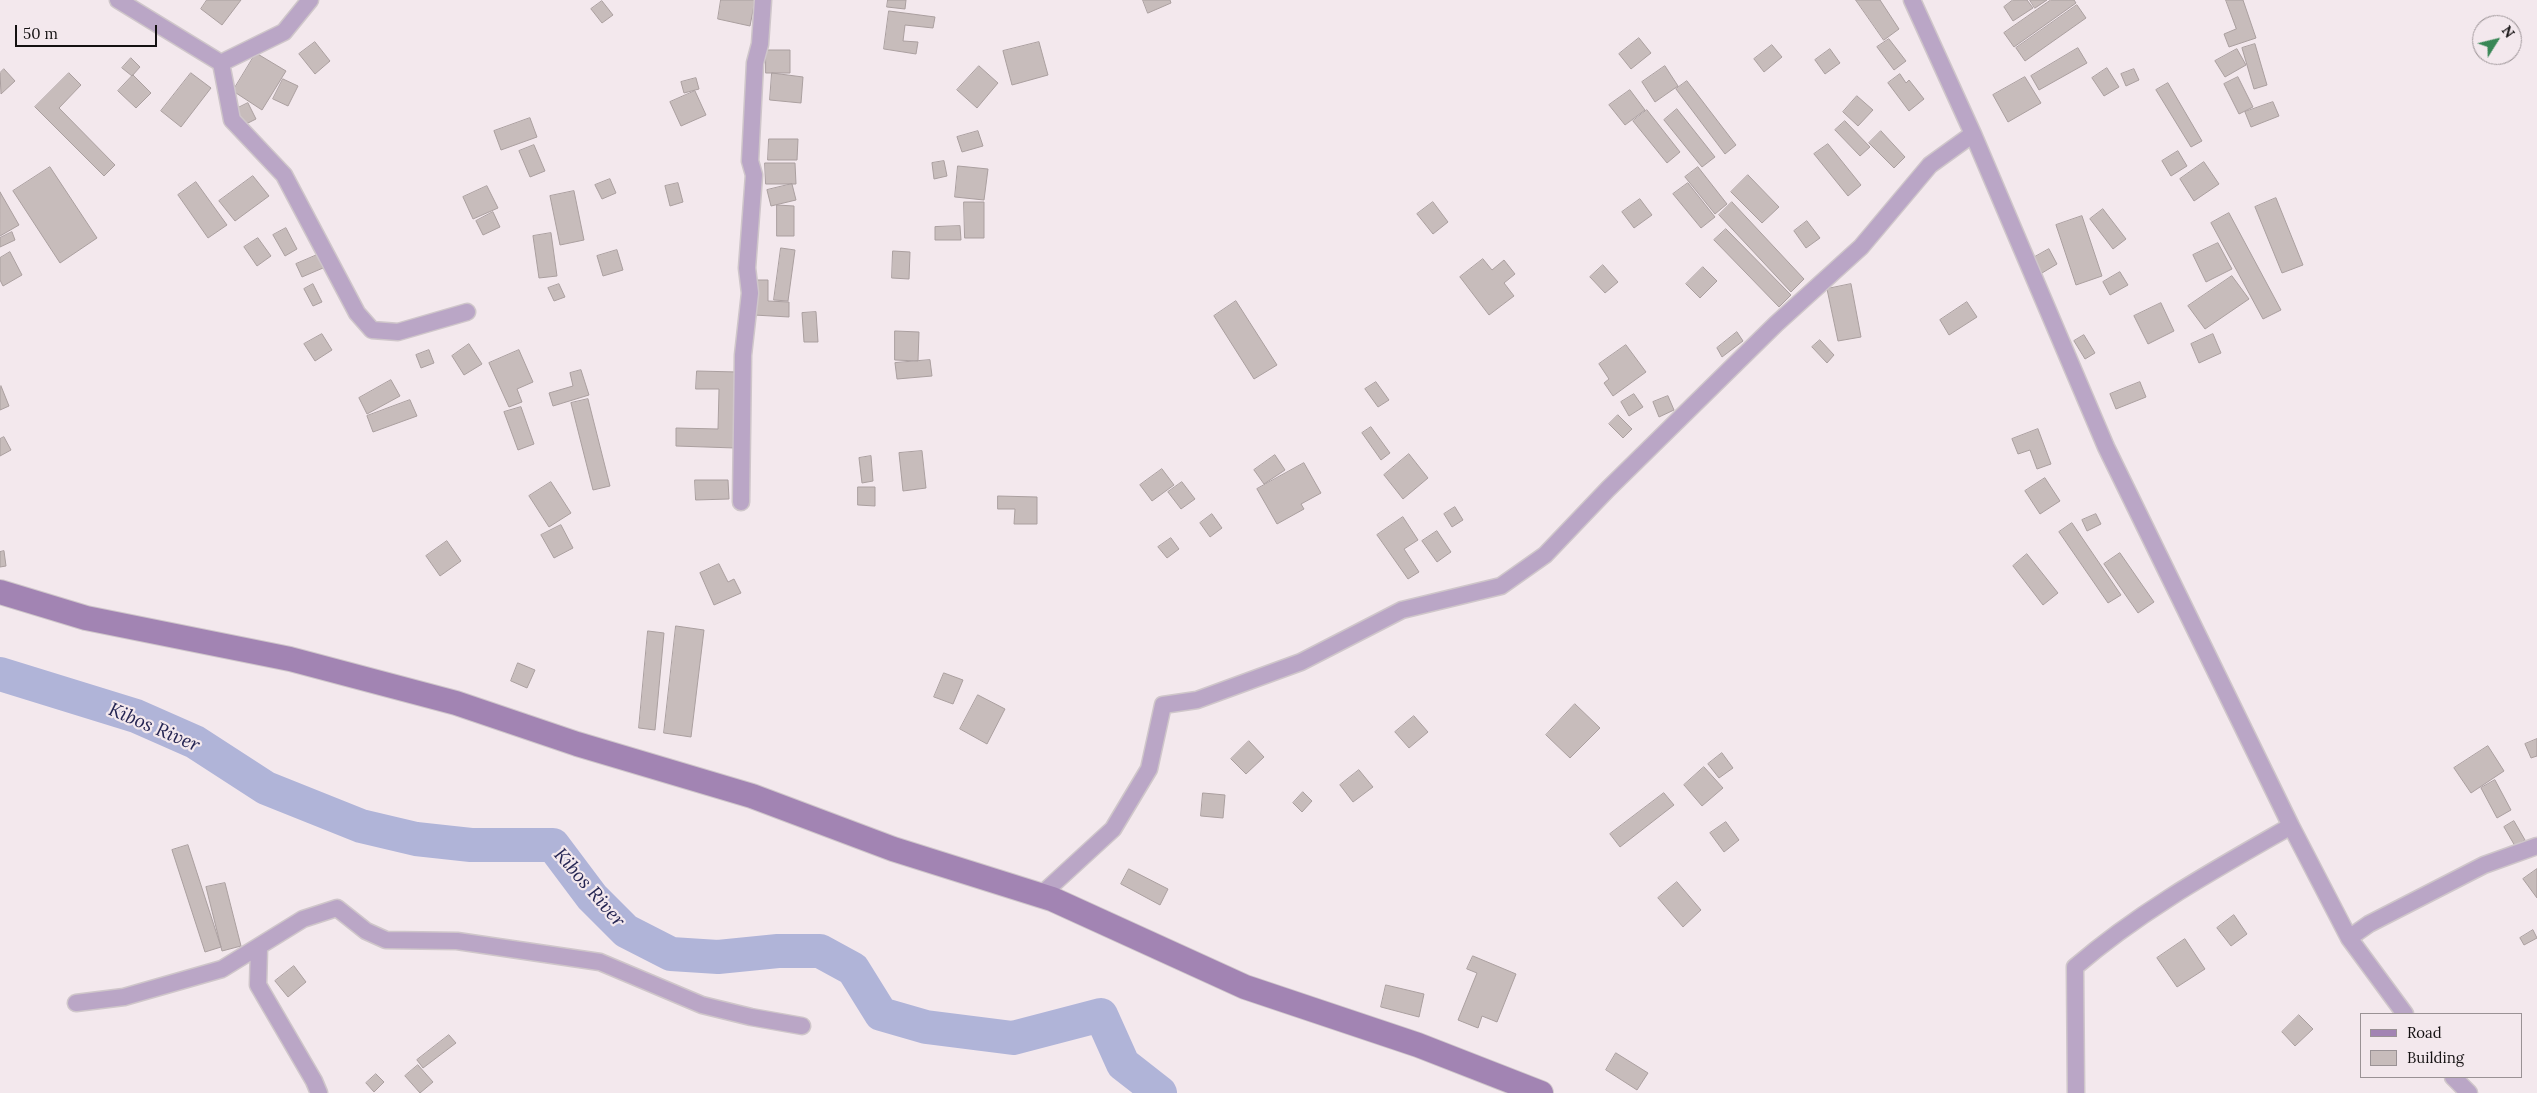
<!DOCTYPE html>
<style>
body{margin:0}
#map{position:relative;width:2537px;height:1093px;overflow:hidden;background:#f3e8ed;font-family:Lora,serif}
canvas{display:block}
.legend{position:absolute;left:2360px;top:1013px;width:162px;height:65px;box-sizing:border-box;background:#f3e8ed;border:1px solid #9a9295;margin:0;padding:6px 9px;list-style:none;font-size:15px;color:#141112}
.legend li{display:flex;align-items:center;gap:10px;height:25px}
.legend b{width:25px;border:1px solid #9a9295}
.north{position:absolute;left:2472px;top:15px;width:50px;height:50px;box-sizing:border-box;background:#f3e8ed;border:1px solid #9a9295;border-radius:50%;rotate:54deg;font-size:14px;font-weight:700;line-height:20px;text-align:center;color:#141112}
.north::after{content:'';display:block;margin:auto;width:18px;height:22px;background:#398756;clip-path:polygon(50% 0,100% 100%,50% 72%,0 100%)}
.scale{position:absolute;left:15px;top:25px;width:142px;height:22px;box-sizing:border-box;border:2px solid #141112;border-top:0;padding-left:6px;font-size:15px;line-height:18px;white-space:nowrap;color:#141112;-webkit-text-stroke:4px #f3e8ed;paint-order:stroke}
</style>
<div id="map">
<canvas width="2537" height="1093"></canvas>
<ul class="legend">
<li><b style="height:6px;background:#a284b3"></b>Road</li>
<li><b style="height:14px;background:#c7bcbb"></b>Building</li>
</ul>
<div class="north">N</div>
<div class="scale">50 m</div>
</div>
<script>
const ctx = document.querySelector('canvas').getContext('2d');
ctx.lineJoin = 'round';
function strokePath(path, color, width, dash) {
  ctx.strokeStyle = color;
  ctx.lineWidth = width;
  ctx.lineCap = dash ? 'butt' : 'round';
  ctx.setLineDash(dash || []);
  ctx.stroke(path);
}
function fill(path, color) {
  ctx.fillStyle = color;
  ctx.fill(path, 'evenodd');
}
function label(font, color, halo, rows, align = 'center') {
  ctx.font = font + ' Lora,serif';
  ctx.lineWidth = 4.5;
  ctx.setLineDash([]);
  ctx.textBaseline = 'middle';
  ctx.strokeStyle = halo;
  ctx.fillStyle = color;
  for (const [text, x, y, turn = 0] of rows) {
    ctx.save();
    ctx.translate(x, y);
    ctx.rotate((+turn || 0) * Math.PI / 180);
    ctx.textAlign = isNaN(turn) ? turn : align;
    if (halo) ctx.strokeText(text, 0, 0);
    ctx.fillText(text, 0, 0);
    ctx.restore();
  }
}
strokePath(new Path2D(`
 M0,674L136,716L195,742L266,788L361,826L416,839L471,845H553L592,897L626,931L671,954L718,957L778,951H820L853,969L881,1014L926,1027L1013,1038L1101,1015L1123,1064L1160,1093`), '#b0b4d8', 34);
const building = new Path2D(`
 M207,0H241L222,25L201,9Z
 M721,0H755L750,26L718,19Z
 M888,0H906L905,9L887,7Z
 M1143,0H1170L1171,3L1148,13Z
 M1856,0H1880L1899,29L1884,40Z
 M2013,0H2027L2033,8L2013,21L2004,7Z
 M2030,0H2047L2035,8Z
 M2051,0H2074L2076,3L2014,47L2004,33Z
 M2226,0H2243L2256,38L2229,47L2224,34L2236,29Z
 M602,1L613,15L602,23L591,9Z
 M2077,5L2086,18L2025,61L2016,48Z
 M889,11L935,17L933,28L905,25L903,41L918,42L916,54L884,49Z
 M1639,38L1651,53L1631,69L1619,54Z
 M1889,39L1906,61L1894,70L1877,47Z
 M315,42L330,61L315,74L299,54Z
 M1039,42L1048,75L1012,85L1003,51Z
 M2255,44L2267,85L2254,89L2242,48Z
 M1772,45L1782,57L1764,72L1754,59Z
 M2078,48L2087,63L2039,90L2031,76Z
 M1830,49L1840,63L1825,74L1815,60Z
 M2237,49L2246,65L2225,77L2215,61Z
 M766,50H790V73H766Z
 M256,53L286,71L262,110L233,91Z
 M131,58L140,67L132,76L122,68Z
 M979,66L998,83L977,108L957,90Z
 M1665,66L1678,86L1655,102L1642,82Z
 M2107,68L2119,87L2104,96L2092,78Z
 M4,69L15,81L1,94L0,73Z
 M2134,69L2139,80L2126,86L2121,74Z
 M69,73L81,85L59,108L115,165L104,176L35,107Z
 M191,73L211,88L181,127L161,111Z
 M772,73L803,77L801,103L770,100Z
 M1900,74L1906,83L1909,80L1924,99L1909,111L1888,83Z
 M133,75L151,93L136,108L118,91Z
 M2025,77L2041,103L2008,122L1993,95Z
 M2238,77L2253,107L2239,114L2224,84Z
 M696,78L699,89L684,93L681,82Z
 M283,79L298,86L288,106L273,99Z
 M1687,81L1736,145L1725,154L1676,89Z
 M2168,83L2202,141L2191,147L2156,90Z
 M1630,90L1645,110L1625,125L1609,105Z
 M695,91L706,115L681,126L670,102Z
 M1857,96L1873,110L1858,126L1843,112Z
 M2273,102L2279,116L2251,127L2245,112Z
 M248,103L256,119L242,126L234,110Z
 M1677,109L1715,157L1702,167L1664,120Z
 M1647,110L1680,152L1667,163L1633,121Z
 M530,118L537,137L501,150L494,131Z
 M1845,121L1870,147L1860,156L1835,130Z
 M978,131L983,146L962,152L957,137Z
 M1881,131L1905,157L1894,168L1869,143Z
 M769,139H798L797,160H768Z
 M1828,144L1861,185L1848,196L1814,154Z
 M534,145L545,171L530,177L519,151Z
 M2178,151L2187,166L2171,176L2162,161Z
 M944,161L947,176L934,179L932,163Z
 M2204,162L2219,184L2194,201L2180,179Z
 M765,163H795L796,184H766Z
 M958,166L988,169L984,200L955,197Z
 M50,167L97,238L60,263L13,191Z
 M1698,167L1727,204L1715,214L1685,177Z
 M1748,175L1779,207L1762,223L1731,192Z
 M253,176L269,196L235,221L219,201Z
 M610,179L616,193L602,199L595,185Z
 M196,182L227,225L208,238L178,195Z
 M678,183L683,202L670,206L665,186Z
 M1688,183L1715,217L1701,228L1673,194Z
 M792,184L796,200L771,206L767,190Z
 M487,186L498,208L473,219L463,197Z
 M574,191L584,240L560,245L550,196Z
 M0,192L19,225L0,236Z
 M2276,198L2303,265L2282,273L2255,207Z
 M1640,199L1652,215L1634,228L1622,212Z
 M964,202H984V238H965Z
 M1433,202L1448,222L1433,234L1417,214Z
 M1732,202L1804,279L1791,292L1719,215Z
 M777,205L794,206V236H777Z
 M2103,209L2126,239L2113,249L2090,219Z
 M493,212L500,227L483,235L476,221Z
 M2229,213L2281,310L2263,319L2211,223Z
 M2082,216L2102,276L2076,285L2056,225Z
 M1807,221L1820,238L1806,248L1794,231Z
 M960,226L961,240H935V227Z
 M286,228L297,249L285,256L273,235Z
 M1726,229L1791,295L1779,307L1714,240Z
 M12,232L15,240L0,247V238Z
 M551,233L557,276L539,278L533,236Z
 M258,238L271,256L257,266L244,247Z
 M2218,243L2232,269L2206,282L2193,255Z
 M781,248L795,250L788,301L774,300Z
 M2049,249L2057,264L2042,273L2033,258Z
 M617,250L623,270L603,276L597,256Z
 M893,251L910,252L909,279L892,278Z
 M10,252L22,275L3,286L0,280V258Z
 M317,255L323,268L302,277L296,264Z
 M1483,259L1492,270L1504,260L1515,274L1504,283L1514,296L1489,315L1460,277Z
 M1603,265L1618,282L1605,293L1590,277Z
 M1703,267L1717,281L1700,298L1686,284Z
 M2120,272L2128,285L2110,295L2103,282Z
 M2232,276L2249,299L2205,329L2188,306Z
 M755,280H768V301L789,302V317L754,315Z
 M313,284L322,302L313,306L304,289Z
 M559,284L565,297L554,301L548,288Z
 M1851,284L1861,337L1838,341L1827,289Z
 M1236,301L1277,365L1254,379L1214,316Z
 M1967,302L1977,317L1949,335L1940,320Z
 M2161,303L2174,331L2148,344L2134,316Z
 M816,312L818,342H804L802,313Z
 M895,331L919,332L918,361L895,360Z
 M1737,332L1743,341L1722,357L1717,348Z
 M322,334L332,350L315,361L304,344Z
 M2213,334L2221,353L2199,363L2191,344Z
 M2084,335L2095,353L2085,359L2074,341Z
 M1820,340L1834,355L1827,363L1812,347Z
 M469,344L482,364L464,375L452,356Z
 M1626,345L1646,372L1613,396L1604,383L1609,379L1599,364Z
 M429,350L434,363L421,368L416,355Z
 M519,350L533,382L517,389L522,402L509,407L489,363Z
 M930,360L932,376L897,379L895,363Z
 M581,370L589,395L553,406L549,393L573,386L570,373Z
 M697,371L737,372L735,448L676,446V428L718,429L719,389H696Z
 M391,380L400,396L367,414L359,398Z
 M1376,382L1389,400L1378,407L1365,389Z
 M2140,382L2146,397L2116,409L2110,394Z
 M1,386L9,406L0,410V387Z
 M1634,394L1643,407L1629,416L1621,402Z
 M1668,396L1674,410L1659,417L1653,402Z
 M588,399L610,486L593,490L571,403Z
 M410,400L417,416L373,432L367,416Z
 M521,407L534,444L518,450L504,412Z
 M1618,415L1632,429L1623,438L1609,424Z
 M1371,427L1390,453L1381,460L1362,433Z
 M2038,429L2051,464L2037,469L2030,450L2018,454L2012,439Z
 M4,437L11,450L0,456V439Z
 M922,451L926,488L903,491L899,453Z
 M1409,454L1428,478L1403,499L1384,475Z
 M1275,455L1285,470L1264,484L1254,470Z
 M871,456L873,481L862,483L859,458Z
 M1304,463L1321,493L1301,504L1304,509L1277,524L1257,489Z
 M1162,469L1174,485L1152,501L1140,485Z
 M2045,478L2060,501L2040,514L2025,491Z
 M695,480H728L729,499L696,500Z
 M551,482L571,513L549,527L529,496Z
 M1182,482L1195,499L1181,509L1168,492Z
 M858,487H875V506L858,505Z
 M998,496L1037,497V524H1014L1015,509H998Z
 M1455,507L1463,520L1452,527L1444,514Z
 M1212,514L1222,528L1210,537L1200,523Z
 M2096,514L2101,524L2087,531L2082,520Z
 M1403,517L1418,540L1404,549L1419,572L1408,579L1377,535Z
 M2072,523L2121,595L2108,603L2059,532Z
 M561,525L573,548L554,558L541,535Z
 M1437,531L1451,552L1437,562L1422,541Z
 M1171,538L1179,549L1167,558L1158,547Z
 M447,541L461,561L440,576L426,556Z
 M4,551L6,566L0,567V552Z
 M2120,553L2154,602L2138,613L2104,564Z
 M2027,554L2058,593L2043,605L2013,566Z
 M719,564L728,582L734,579L741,593L714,605L700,573Z
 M676,626L704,630L691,737L664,733Z
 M648,631L664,633L655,730L639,728Z
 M518,663L535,670L527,688L511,681Z
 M944,673L963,680L953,704L934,697Z
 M978,695L1005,709L987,744L960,729Z
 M1575,704L1600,728L1570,758L1546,735Z
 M1414,716L1428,732L1409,748L1395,732Z
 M2537,739V756L2531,758L2525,744Z
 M1249,741L1264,757L1246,774L1231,759Z
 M2488,746L2504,771L2471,793L2454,768Z
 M1722,753L1733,768L1719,778L1708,764Z
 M1704,767L1723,788L1702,806L1684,785Z
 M1359,770L1373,787L1353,802L1340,785Z
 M2495,780L2511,810L2497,818L2481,788Z
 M1303,792L1312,801L1302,812L1293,803Z
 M1203,793L1225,795L1223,818L1201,816Z
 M1664,793L1674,805L1620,847L1610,834Z
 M2514,821L2525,840L2515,846L2504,827Z
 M1726,822L1739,840L1724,852L1710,833Z
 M188,845L221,947L205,952L172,850Z
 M1129,869L1168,889L1160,905L1121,884Z
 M2537,869V898L2523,879Z
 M1677,882L1701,910L1683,927L1658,898Z
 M225,883L241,946L222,951L206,887Z
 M2234,915L2247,934L2231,946L2217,928Z
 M2533,930L2537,938L2524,945L2520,938Z
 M2185,939L2205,969L2177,987L2157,958Z
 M1473,956L1516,974L1497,1022L1482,1016L1478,1028L1458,1020L1477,973L1467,969Z
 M294,966L306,982L288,997L275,981Z
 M1386,985L1424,994L1419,1017L1381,1007Z
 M2299,1015L2313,1029L2295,1046L2282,1032Z
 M449,1035L456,1043L423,1068L417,1060Z
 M1616,1053L1648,1073L1637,1090L1606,1070Z
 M418,1065L433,1082L420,1093L405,1076Z
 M376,1074L384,1082L374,1092L366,1083Z`);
fill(building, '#c7bcbb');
strokePath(building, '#aa9f9f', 1);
const minor = new Path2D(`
 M118,0L221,63
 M310,0L284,32L221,63L232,120L284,175L357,313L372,330L398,332L467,312
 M1912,0L1973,134L2106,447L2291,826L2349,938L2405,1014
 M741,502L743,355L750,293L747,268L754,175L750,161L755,63L760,44L763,0
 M1041,895L1113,829L1149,769L1163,705L1197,700L1301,662L1402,610L1501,586L1545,555L1608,489L1776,324L1861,247L1930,165L1973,134
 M2349,938L2369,924L2484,865L2537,846
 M259,948L258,985L314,1081L319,1093
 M76,1003L124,997L222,969L303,919L337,908L366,931L386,940L457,941L600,962L702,1005L751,1017L802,1026
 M2453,1077L2469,1093
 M2076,1093L2075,967C2141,910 2216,869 2291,826`);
const secondary = new Path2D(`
 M0,592L86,618L290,659L456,703L577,744L752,796L893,849L1052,899L1245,987L1418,1045L1541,1093`);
strokePath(minor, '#cfc6ca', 19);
strokePath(secondary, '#cfc6ca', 26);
strokePath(minor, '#baa6c6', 16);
strokePath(secondary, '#a284b3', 24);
label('italic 19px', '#242452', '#f3e8ed', [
 ["Kibos River",154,728,23],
 ["Kibos River",589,888,49]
]);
</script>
